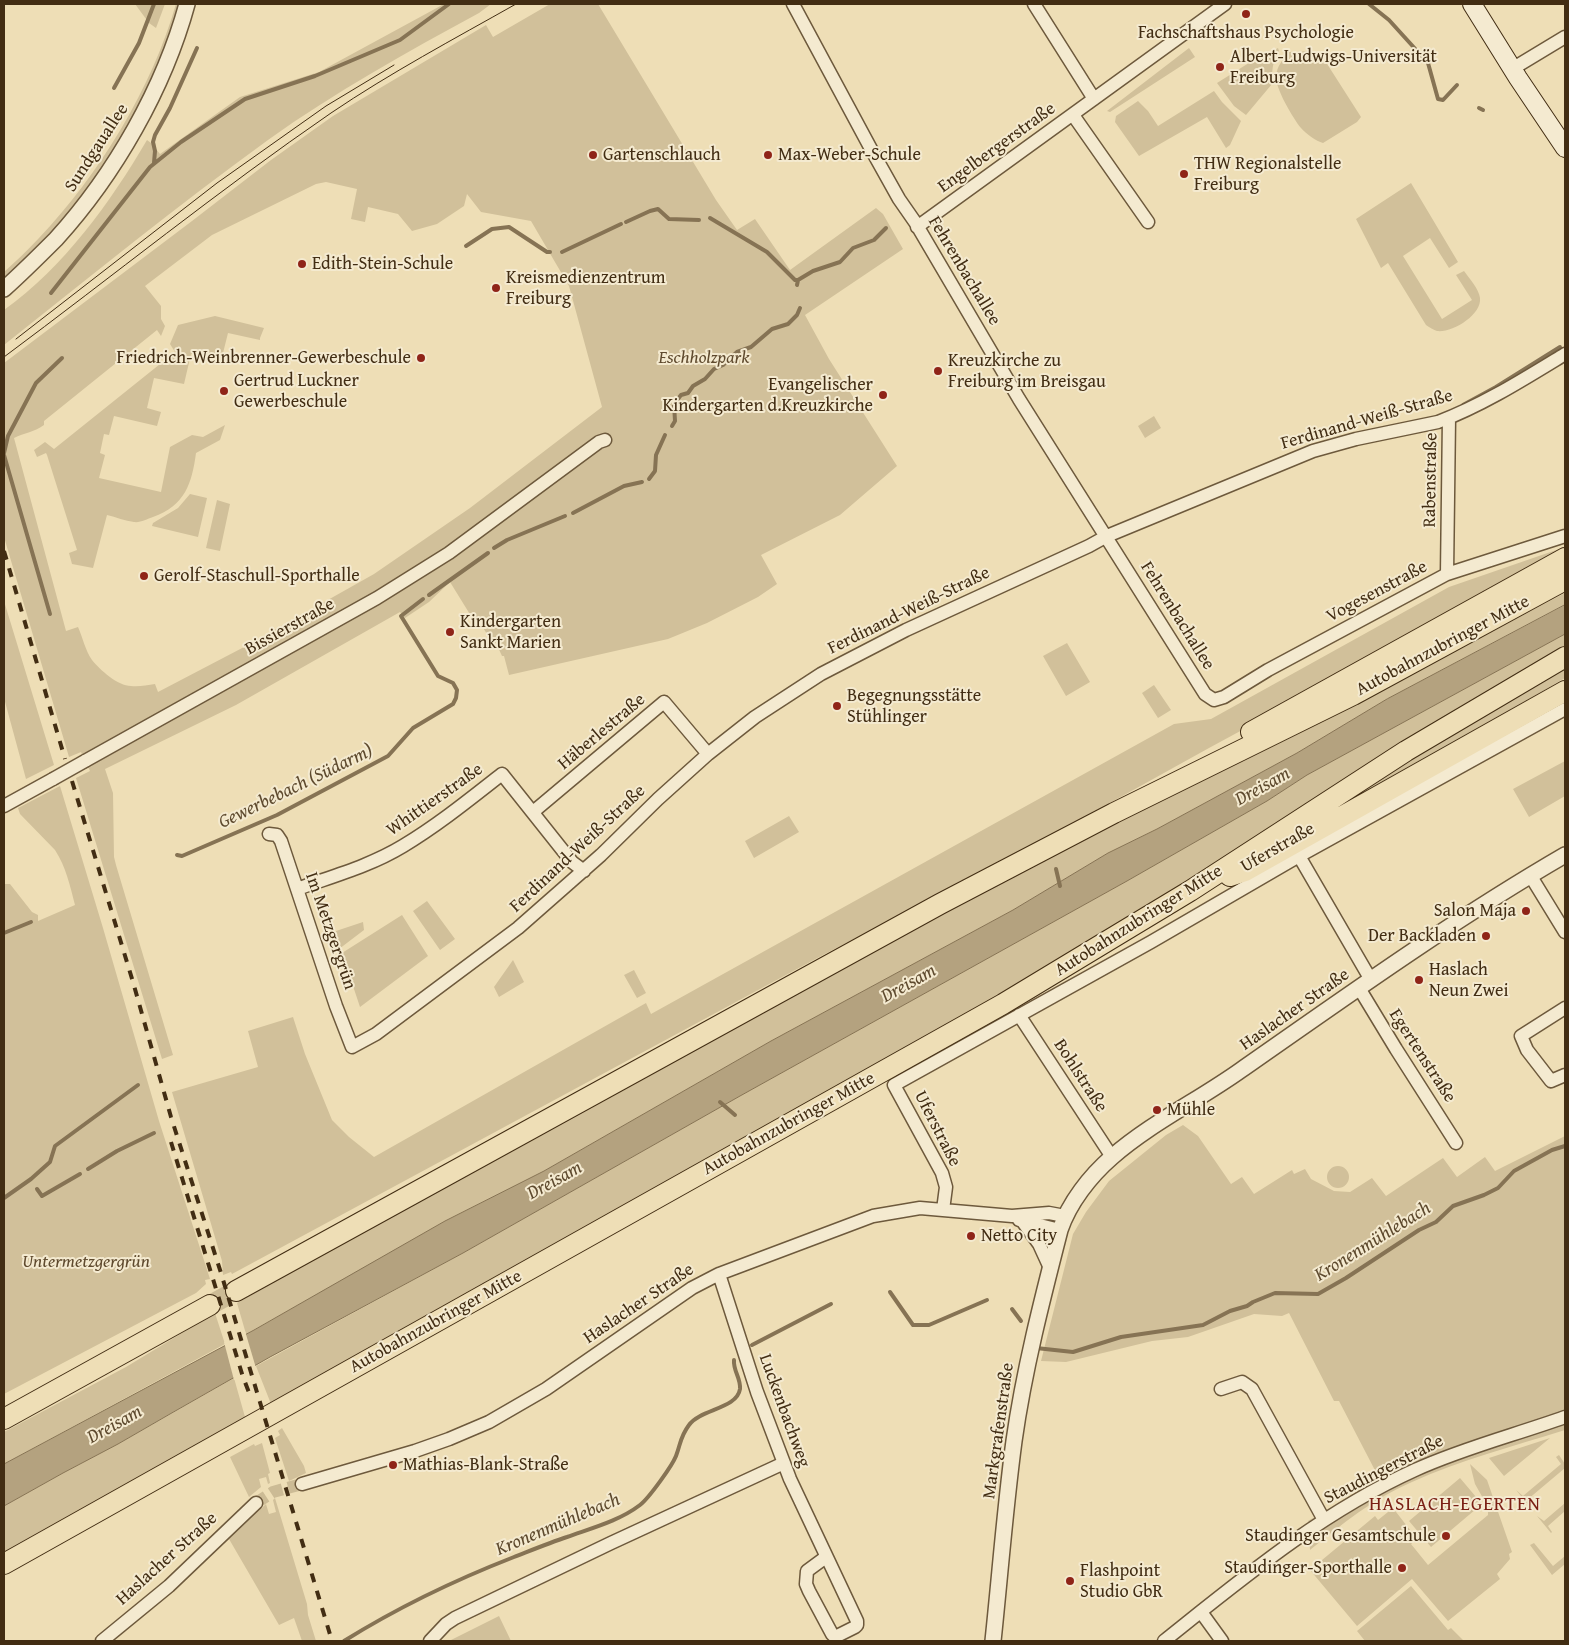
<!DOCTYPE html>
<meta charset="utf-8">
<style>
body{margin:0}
#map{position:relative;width:1569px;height:1645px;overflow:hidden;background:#eedeb6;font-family:"Gentium Book Plus",serif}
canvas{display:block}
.frame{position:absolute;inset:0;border:5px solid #422d13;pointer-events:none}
</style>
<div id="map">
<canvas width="1569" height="1645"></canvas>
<div class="frame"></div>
</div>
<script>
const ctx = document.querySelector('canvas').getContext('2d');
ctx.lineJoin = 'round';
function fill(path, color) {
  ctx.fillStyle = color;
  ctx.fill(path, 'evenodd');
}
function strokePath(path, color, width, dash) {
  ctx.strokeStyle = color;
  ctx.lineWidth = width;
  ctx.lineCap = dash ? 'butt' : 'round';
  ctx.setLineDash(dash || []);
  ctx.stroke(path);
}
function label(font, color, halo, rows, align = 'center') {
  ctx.font = font + ' "Gentium Book Plus",serif';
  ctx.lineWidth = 4;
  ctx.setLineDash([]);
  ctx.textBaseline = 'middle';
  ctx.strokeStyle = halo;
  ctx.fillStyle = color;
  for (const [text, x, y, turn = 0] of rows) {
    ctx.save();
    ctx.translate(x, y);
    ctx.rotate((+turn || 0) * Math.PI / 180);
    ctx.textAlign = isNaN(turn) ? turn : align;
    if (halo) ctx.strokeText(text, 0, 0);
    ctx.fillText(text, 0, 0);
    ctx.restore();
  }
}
fill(new Path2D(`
 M135,4H165L156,28L149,23Z
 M176,4H182L177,21L140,105L109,161L48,239L4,281V272C16,261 28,250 39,238C99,175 152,88 176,4Z
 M444,4H491L479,13C407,52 335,92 268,140C178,205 91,276 4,345V310C64,267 110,203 147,140L151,143L160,154L240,97L319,72Z
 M550,4H598L716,200L737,230L755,219L790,270L876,208L883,214L903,249L805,315L829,359L897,466L840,515L761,555L777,584L758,597L707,623L668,639L509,675L504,656H502L496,643L493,644L479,621L477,622L473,615L471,616L450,582L429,602L405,618L400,612L236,705L105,769L113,793L114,857L116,865L173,1055L162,1059L76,778L90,771L81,752L69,757L4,537V363L192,221L271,160L333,116L486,25L493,37ZM326,182L357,189L351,219L365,222L368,207L398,214L412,231L437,224L464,206L467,194L481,212L531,221L569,286L602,407L470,508L374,574L246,646L158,692L155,684C147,685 139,687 131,686C118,686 100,670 92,660C85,650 83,638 78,627L66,631L14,438C24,433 35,432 44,425V421L157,330L161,336L165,326L161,319V306L145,286L212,235L316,184Z
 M1189,48L1195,57L1110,112L1107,111Z
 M1278,48L1279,51C1272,62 1272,71 1272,84L1246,115L1234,106L1217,83L1260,56L1261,58Z
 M1311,51L1316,52L1322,56L1361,117L1357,122L1323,143C1316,141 1306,134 1301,128C1293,118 1275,88 1276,76C1277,66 1283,59 1289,52Z
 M1214,91L1222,102L1241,121L1230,145L1226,148L1207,117L1139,156L1115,122L1116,116L1138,101L1148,111L1158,126Z
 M1411,183L1458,262L1449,268L1430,238L1403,256L1442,319L1472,300L1456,275L1464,271C1469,278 1479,289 1480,298C1482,315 1452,333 1437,331C1434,330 1429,327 1426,325L1388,263L1381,268L1356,219Z
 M215,316L264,328L260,338V340L228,333L221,361L191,354L184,384L154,378L147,408L161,412L157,426L114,416L109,435L104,434L100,453L105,455L99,478L161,492L170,447L192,435L203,437L225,425L220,440L196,453C192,483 185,506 153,517C147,519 140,523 134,522C125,521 116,517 107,515L93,568L72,564L69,553L77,550L47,455L46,453L37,457L34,450L45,442L54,449L175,352L170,344L178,325Z
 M1154,416L1161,428L1145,438L1138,426Z
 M190,494L207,498L198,537L152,526L153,523L178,508Z
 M217,500L230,504L220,551L206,548Z
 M1565,547V555L1209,748L1016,855L823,955L232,1274L231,1272L223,1275L222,1261L172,1092L258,1067L248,1031L293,1017L305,1054L332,1120L349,1137L374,1157L646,1003L651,1014L1174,724L1211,719L1449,587Z
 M1565,593V605L1387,699L1297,753L1157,829L1108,853L1013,910L771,1041L544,1171L445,1221L350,1276L246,1334L237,1303L356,1236L576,1117L1017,870L1292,737Z
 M4,601L54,765L26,779L4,698V643L5,642L4,637Z
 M1565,634V648L1093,942L271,1404L256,1366L463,1253L740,1096L1127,881L1267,801L1307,775Z
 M1067,643L1090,682L1066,696L1043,656Z
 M1565,668V678L1348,805L1298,828L1485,712Z
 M1154,685L1171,710L1158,718L1142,693Z
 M1565,761V796L1529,817L1513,789Z
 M60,786L103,928L159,1121L210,1279L205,1280L206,1284L196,1293L4,1394V884H10L32,912L38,915V921L75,905C70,886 66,867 55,850L20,814L18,808Z
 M789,816L799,832L754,858L745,841Z
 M427,901L455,939L440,950L413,911Z
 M402,915L428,956L360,1007L342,953Z
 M363,922L364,930L339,949L326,943L330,933Z
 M513,960L524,982L499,997L494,987Z
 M634,970L646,993L637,998L624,975Z
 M1183,1125L1198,1136L1231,1184L1242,1177L1254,1194L1292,1170L1294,1174L1305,1169L1311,1179L1334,1191L1350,1192L1372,1178L1386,1196L1443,1158L1457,1177L1485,1157L1495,1171L1565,1136V1430C1514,1446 1461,1460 1412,1482C1374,1498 1342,1524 1310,1550L1308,1521L1379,1478L1339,1401H1334L1289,1313L1282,1316L1254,1314L1188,1337L1152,1341L1066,1362L1041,1361L1073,1234L1086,1212L1109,1181L1166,1135Z
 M1327 1177a11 11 0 1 1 22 0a11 11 0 1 1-22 0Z
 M215,1313L225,1344L4,1464V1432L126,1367Z
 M234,1378L245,1417L4,1554V1506L63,1473L118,1444Z
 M282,1428L304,1466L306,1473L289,1481L275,1438L280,1435L278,1431Z
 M1550,1438L1504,1476L1489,1458Z
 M262,1443L270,1473L268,1474L270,1483L268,1484L266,1477L259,1479L261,1487L249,1497L230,1457L254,1444L255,1446Z
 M1559,1455L1565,1464V1468L1527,1500L1530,1507L1516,1490L1523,1496L1561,1464L1556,1457Z
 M1470,1464L1487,1480L1512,1552L1509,1554L1510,1559L1497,1574L1500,1579L1448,1621L1412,1579L1357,1626L1310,1570L1375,1516L1378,1520L1393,1508L1417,1539L1411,1544L1428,1565L1488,1515V1507L1475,1484Z
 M1460,1478L1482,1504L1431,1547L1409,1521Z
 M275,1498L307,1604L308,1615L316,1641H302L294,1618L279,1625L229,1539L266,1504L269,1514L276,1512L273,1500Z
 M1565,1503V1511L1548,1526L1552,1532L1551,1533L1537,1516L1544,1521Z
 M1534,1543L1553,1566L1565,1556V1564L1552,1575L1530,1545Z
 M1411,1586L1448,1630L1451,1628L1464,1641H1365L1357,1631Z
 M499,1616L511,1641H449Z`), '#d1c09a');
const water = new Path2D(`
 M1565,605V634L1307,775L1267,801L1127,881L740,1096L463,1253L270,1357L170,1414L118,1444L63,1473L4,1506V1464L254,1330L445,1221L544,1171L771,1041L1013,910L1108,853L1157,829L1297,753L1387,699Z`);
fill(water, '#b4a27f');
strokePath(water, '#867354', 1);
fill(new Path2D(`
 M245,1331L256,1368L234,1380L224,1342Z`), '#eedeb6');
strokePath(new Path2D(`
 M1369,4L1389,20L1428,63L1438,99L1443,100L1457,85
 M114,88L139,43L154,4
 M1479,108L1483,110
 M154,163L155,151L153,142L155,135L170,108L197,48
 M710,218L767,252L795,280H798
 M626,222L650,211L658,209L669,219L699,220
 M466,246L492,229L509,227L547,252H550
 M562,252L621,224
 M797,285L798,280L813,271L840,262L853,248L874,240L886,228
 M51,293L150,167L181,142L245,99L315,76L400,40L449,4
 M1463,405L1496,387L1560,347
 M672,426L675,421L674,404L681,395L688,393L693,386L705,379L714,369L723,365L737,352L751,347L772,329L788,324L797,315L800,308
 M4,453L8,436L36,383L62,358
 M4,455L50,614
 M649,479L655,471L656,455L665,435
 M573,513L624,486L642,482
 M494,548L507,540L565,516
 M429,595L488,553
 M177,855L182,856L277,815L388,756L413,728L453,704L456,698L457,690L453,683L438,676L401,616L423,599
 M1056,869L1060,886
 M4,933L31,922
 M720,1102L735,1115
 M88,1169L117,1151L154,1133
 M37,1189L42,1196L80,1174
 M4,1198L31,1179L50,1162L55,1146L138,1085
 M890,1292L913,1325H929L987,1300
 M1012,1309L1021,1321
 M752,1345L831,1304
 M1036,1348L1073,1352L1121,1337L1203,1325L1230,1311L1247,1306L1253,1302L1275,1293L1318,1294L1346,1278L1419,1230L1436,1222L1453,1206L1484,1195L1498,1188L1514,1171L1552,1150L1565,1146
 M344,1641C397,1608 455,1580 514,1557C532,1550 549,1543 567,1537C592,1528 619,1521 640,1505C649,1498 672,1466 676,1456C681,1443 680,1437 689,1425C700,1409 737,1409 740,1389C741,1378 733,1371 734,1360`), '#867354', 4);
strokePath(new Path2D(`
 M256,1503L273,1492L302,1484`), '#ccbb95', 12, [12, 6]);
strokePath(new Path2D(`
 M210,1305L236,1291`), '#ccbb95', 20, [20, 10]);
const minor = new Path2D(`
 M793,4L871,149L899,199L915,222L1019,399L1205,694L1214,700L1224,697L1268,670L1447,574L1565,536
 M1034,4L1094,99
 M1512,69L1565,37
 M1073,115L1148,222
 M917,227L1225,4
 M1447,574L1449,418
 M85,761L377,598L449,553L599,442L605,440
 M4,806L53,779
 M533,812L664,702L708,754
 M269,834L277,835L281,841L336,1006L352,1047L376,1034L518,928L601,855L658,799L708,754L755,717L821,674L906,630L1089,546L1107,536L1313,451L1356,439L1438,422C1483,405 1524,379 1565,354
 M1299,856L1371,980
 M1530,875L1565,932
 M297,889C333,876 370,866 403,846C438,825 470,799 502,774L572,862L584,871
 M1359,988L1396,1049L1456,1143
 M1565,1008L1521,1036L1527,1050L1551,1081L1565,1075
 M1019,1015L1112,1157
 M943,1210L946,1187L942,1173L894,1085L1151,942L1299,856L1565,709
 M1019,1220L1060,1230
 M1023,1222L1039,1244L1050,1268
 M719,1274L757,1392L790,1479L857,1621V1625L855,1627L835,1637L832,1634L809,1591L806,1584L807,1571L826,1557
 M1221,1389L1242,1382L1252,1389L1324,1520
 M302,1484L415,1451L449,1439L489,1422L546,1389L692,1288L719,1274L873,1216L920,1208L1012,1216L1049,1213L1065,1216
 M1201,1612L1222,1641
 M102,1641L169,1586L256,1503
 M430,1641L446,1624L455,1618L611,1543L784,1463
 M1164,1641C1243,1578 1322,1512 1415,1470C1463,1448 1515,1435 1565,1417`);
const tertiary = new Path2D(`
 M4,289C22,273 39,256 56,239C115,174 164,88 187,4
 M993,1641C1000,1575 1005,1508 1014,1441C1024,1370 1042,1300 1060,1230C1069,1203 1090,1176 1112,1157C1151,1123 1199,1100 1241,1070C1347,996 1453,920 1565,855`);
const secondary = new Path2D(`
 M1472,4L1518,78L1565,148`);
const trunk = new Path2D(`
 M1251,732L1565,558
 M1230,876L1245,871L1565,691
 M236,1291L940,904L1114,813L1353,695L1565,580
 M4,1419L210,1305
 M4,1564L1003,1004L1190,891L1406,751L1565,657`);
strokePath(minor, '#6d593c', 15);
strokePath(tertiary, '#6d593c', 18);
strokePath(secondary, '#422d13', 20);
strokePath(trunk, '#422d13', 22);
strokePath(minor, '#f4ead0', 12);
strokePath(tertiary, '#f4ead0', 15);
strokePath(secondary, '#f4ead0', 18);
strokePath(trunk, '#eedeb6', 20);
strokePath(new Path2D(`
 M16,339L217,183L326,106L394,65
 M4,357C113,276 219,190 331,113C390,73 454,39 516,4`), '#422d13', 1);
strokePath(new Path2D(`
 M4,551L65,759
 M72,781L133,982L171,1117L221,1273L332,1641
 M171,1142L243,1377L250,1395`), '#422d13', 4, [9, 9]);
const minorBridge = new Path2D(`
 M53,779L85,761`);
strokePath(minorBridge, '#6d593c', 15, []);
strokePath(minorBridge, '#f4ead0', 12);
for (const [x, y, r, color] of [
 [1246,14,5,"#8f2418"],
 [1220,67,5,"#8f2418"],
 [593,155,5,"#8f2418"],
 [768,155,5,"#8f2418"],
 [1184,174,5,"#8f2418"],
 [302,264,5,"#8f2418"],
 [496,288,5,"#8f2418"],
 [421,358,5,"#8f2418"],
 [938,371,5,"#8f2418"],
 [224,391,5,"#8f2418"],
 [883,395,5,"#8f2418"],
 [144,576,5,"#8f2418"],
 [450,632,5,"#8f2418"],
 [837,706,5,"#8f2418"],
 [1526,911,5,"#8f2418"],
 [1486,936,5,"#8f2418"],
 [1419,980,5,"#8f2418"],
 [1157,1110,5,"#8f2418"],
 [971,1236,5,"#8f2418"],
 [393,1465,5,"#8f2418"],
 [1446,1536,5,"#8f2418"],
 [1402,1568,5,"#8f2418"],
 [1070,1581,5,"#8f2418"]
]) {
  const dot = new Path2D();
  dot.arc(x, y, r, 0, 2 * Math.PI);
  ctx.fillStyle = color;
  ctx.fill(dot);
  strokePath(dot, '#f4ead0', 2);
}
label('18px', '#422d13', '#f4ead0', [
 ["Fachschaftshaus Psychologie",1246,33,"center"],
 ["Albert-Ludwigs-Universität",1230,57],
 ["Freiburg",1230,78],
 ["Gartenschlauch",603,155],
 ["Max-Weber-Schule",778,155],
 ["THW Regionalstelle",1194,164],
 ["Freiburg",1194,185],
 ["Edith-Stein-Schule",312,264],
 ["Kreismedienzentrum",506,278],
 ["Freiburg",506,299],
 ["Friedrich-Weinbrenner-Gewerbeschule",411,358,"right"],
 ["Kreuzkirche zu",948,361],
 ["Freiburg im Breisgau",948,382],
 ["Gertrud Luckner",234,381],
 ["Gewerbeschule",234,402],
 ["Evangelischer",873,385,"right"],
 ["Kindergarten d.Kreuzkirche",873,406,"right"],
 ["Gerolf-Staschull-Sporthalle",154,576],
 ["Kindergarten",460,622],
 ["Sankt Marien",460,643],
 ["Begegnungsstätte",847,696],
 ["Stühlinger",847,717],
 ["Salon Maja",1516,911,"right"],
 ["Der Backladen",1476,936,"right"],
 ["Haslach",1429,970],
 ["Neun Zwei",1429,991],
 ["Mühle",1167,1110],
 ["Netto City",981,1236],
 ["Mathias-Blank-Straße",403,1465],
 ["Staudinger Gesamtschule",1436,1536,"right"],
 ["Staudinger-Sporthalle",1392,1568,"right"],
 ["Flashpoint",1080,1571],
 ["Studio GbR",1080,1592]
], 'left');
label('18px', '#422d13', '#f4ead0', [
 ["Sundgauallee",97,148,-57],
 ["Engelbergerstraße",997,148,-36],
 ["Fehrenbachallee",964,271,59],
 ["Ferdinand-Weiß-Straße",1367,420,-16],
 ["Rabenstraße",1431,480,-89],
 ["Vogesenstraße",1377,592,-28],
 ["Ferdinand-Weiß-Straße",909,611,-26],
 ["Fehrenbachallee",1177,616,58],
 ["Bissierstraße",290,627,-29],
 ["Autobahnzubringer Mitte",1443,646,-28],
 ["Häberlestraße",602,732,-40],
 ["Whittierstraße",435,800,-35],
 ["Uferstraße",1278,848,-30],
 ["Ferdinand-Weiß-Straße",578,849,-43],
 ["Autobahnzubringer Mitte",1139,921,-32],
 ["Im Metzgergrün",330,931,71],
 ["Haslacher Straße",1295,1010,-35],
 ["Egertenstraße",1422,1056,57],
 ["Bohlstraße",1080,1076,57],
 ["Autobahnzubringer Mitte",789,1124,-29],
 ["Uferstraße",937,1129,63],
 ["Haslacher Straße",639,1304,-34],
 ["Autobahnzubringer Mitte",436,1322,-29],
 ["Luckenbachweg",784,1411,70],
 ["Markgrafenstraße",999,1431,-82],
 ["Staudingerstraße",1384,1470,-27],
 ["Haslacher Straße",167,1559,-42]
]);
label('italic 18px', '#5f4a2e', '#f4ead0', [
 ["Eschholzpark",704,358],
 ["Untermetzgergrün",86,1262]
]);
label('italic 19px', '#5e4a2e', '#f4ead0', [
 ["Gewerbebach (Südarm)",296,787,-26],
 ["Dreisam",1263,787,-29],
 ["Dreisam",909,984,-29],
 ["Dreisam",555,1181,-29],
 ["Kronenmühlebach",1373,1242,-32],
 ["Dreisam",115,1425,-29],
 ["Kronenmühlebach",558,1525,-23]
]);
ctx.letterSpacing = '1px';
label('19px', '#7a1f14', '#f4ead0', [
 ["HASLACH-EGERTEN",1455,1505]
]);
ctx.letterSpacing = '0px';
</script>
